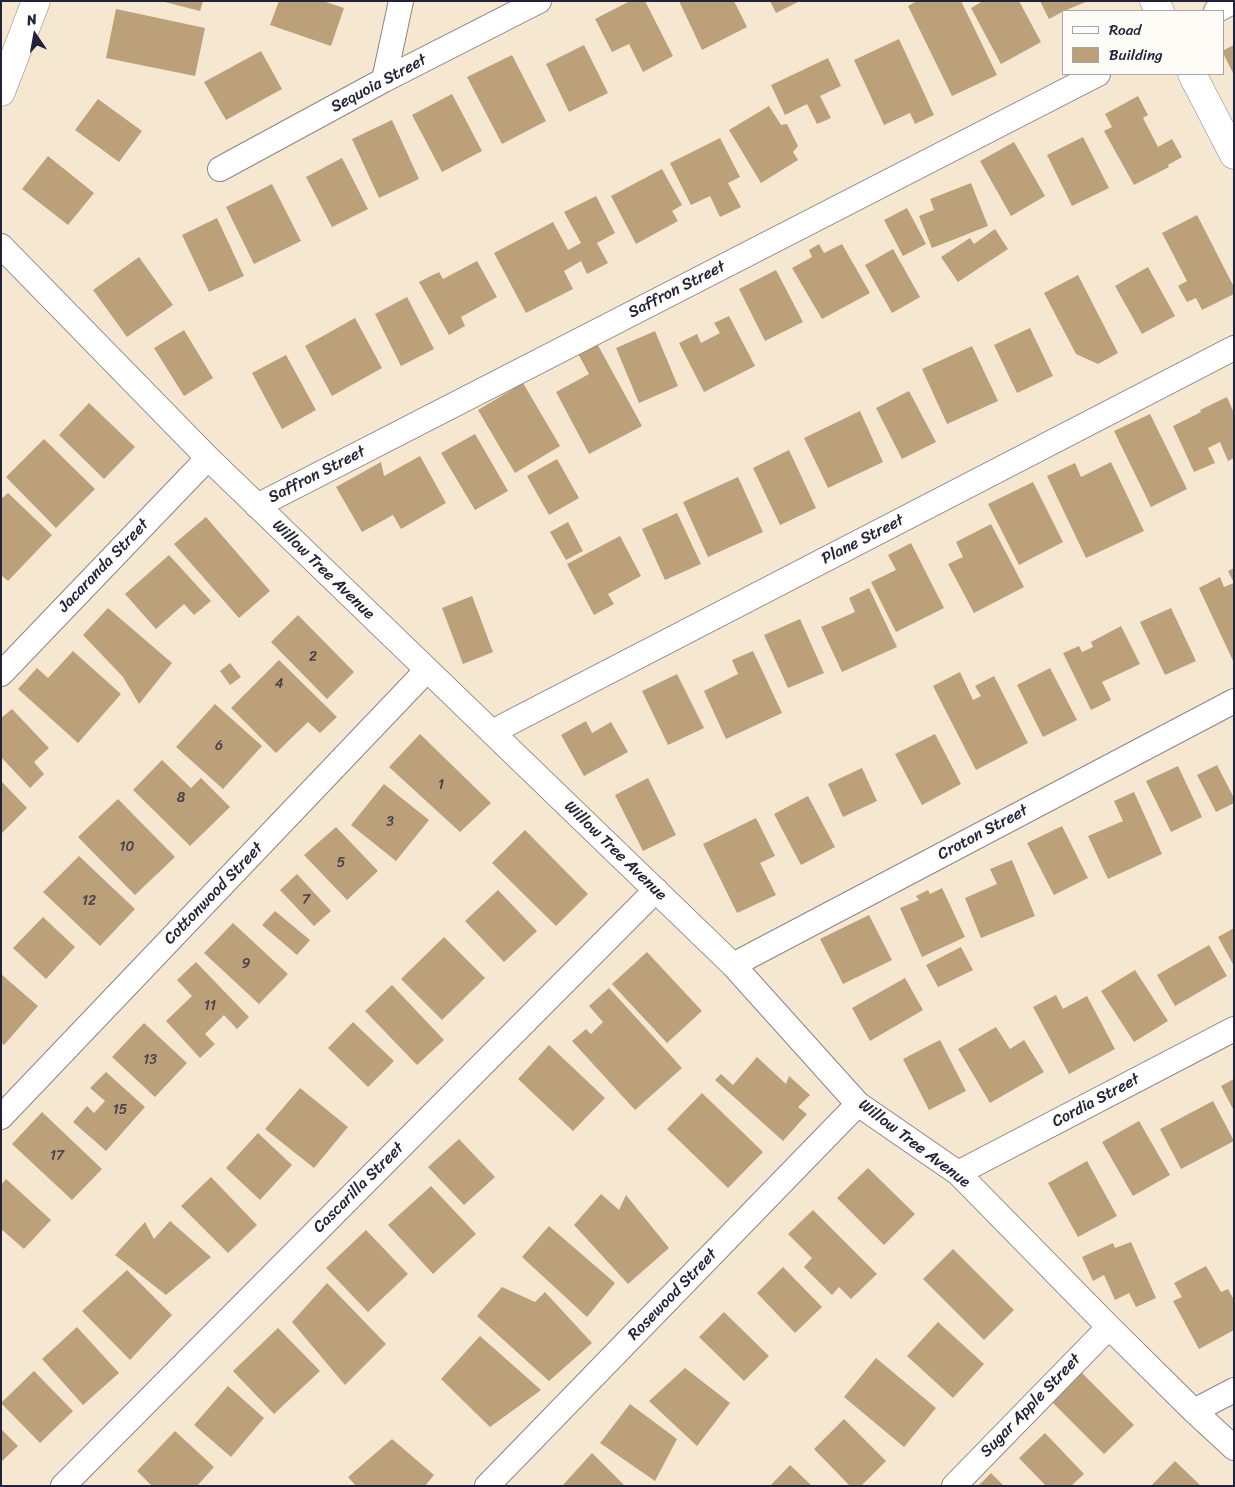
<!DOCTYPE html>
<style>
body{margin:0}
#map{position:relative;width:1235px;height:1487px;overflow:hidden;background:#f6e7d1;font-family:Sriracha,sans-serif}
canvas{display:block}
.frame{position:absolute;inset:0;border:2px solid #22223b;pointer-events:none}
.legend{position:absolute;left:1062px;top:10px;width:162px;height:65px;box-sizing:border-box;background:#fdfcf7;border:1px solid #a5a5ac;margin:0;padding:6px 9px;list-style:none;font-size:15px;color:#22223b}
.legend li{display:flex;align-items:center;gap:10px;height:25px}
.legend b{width:25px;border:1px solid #a5a5ac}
.north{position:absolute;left:10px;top:10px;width:50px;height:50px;-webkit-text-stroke:4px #fdfcf7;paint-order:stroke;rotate:348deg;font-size:14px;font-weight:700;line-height:20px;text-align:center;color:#22223b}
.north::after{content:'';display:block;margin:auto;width:18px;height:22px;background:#22223b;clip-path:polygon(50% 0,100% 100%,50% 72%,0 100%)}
</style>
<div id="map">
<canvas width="1235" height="1487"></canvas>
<div class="frame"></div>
<ul class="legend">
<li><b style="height:6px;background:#fff"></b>Road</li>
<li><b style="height:14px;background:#bca07a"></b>Building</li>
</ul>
<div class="north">N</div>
</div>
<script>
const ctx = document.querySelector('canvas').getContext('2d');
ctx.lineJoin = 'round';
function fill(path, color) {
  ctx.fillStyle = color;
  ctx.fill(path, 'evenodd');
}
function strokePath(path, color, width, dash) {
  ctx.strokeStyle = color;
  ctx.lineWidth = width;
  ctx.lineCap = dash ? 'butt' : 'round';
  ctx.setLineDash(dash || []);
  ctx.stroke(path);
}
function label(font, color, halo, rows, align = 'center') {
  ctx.font = font + ' Sriracha,sans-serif';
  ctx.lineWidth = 4;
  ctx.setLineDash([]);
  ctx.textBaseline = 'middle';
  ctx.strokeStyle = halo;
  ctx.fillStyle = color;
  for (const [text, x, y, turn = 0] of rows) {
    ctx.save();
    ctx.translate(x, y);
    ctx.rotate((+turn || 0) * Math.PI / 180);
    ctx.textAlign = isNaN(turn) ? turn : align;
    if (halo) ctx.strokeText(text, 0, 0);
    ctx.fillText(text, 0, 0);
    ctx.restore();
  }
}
fill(new Path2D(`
 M161,1H203L200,11Z
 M279,1H323L344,8L331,46L270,25Z
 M630,1H645L673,56L643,72L629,44L612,52L595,19Z
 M679,1H734L747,27L702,50Z
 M770,1H800L776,13Z
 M917,1H961L997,75L952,96L908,6Z
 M983,1H1019L1041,42L1001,64L971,8Z
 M1040,1H1088L1064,11L1049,19Z
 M116,9L205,28L195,76L106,58Z
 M899,39L934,115L915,124L910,113L884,125L854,60Z
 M584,45L608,93L569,112L546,64Z
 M1234,45V75L1224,55V50Z
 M261,51L282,89L226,120L204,82Z
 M512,55L546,121L502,144L467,77Z
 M828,58L841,86L820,96L831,118L817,124L807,104L785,115L771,85Z
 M452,94L482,151L442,172L412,115Z
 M1138,96L1148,115L1143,118L1158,147L1172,139L1182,157L1168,165L1169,167L1134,185L1104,131L1112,127L1105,114Z
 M98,99L142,131L119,162L75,130Z
 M769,106L781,125L787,124L798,146L793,152L798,160L761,183L729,130Z
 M392,120L419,179L379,198L352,139Z
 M1083,137L1109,188L1072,206L1047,155Z
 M720,138L740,177L728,183L741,207L720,217L710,196L691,205L670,163Z
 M1014,142L1045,196L1011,216L980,161Z
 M48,156L94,193L68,225L22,189Z
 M342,158L368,209L332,227L306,177Z
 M662,169L682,205L672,211L678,221L636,244L611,196Z
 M971,183L988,226L932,248L919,216L934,210L930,199Z
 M272,184L301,241L254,264L226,207Z
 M596,196L615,233L597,243L608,263L587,274L581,261L564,271L573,289L526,313L494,253L553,222L568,250L581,243L564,212Z
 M907,208L926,244L903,256L884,220Z
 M1197,215L1234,287V294L1202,310L1196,298L1187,302L1178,286L1187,281L1162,233Z
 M217,218L244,276L209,292L182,235Z
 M995,229L1008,249L958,282L941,257L970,238L974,244Z
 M819,244L824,253L842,244L870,293L822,319L792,268L812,257L809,250Z
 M893,249L920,297L892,313L865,265Z
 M139,257L173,305L127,337L93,290Z
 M477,261L497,297L461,317L465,326L449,335L419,282L439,272L443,279Z
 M1148,267L1175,316L1142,334L1115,286Z
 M776,270L803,322L765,341L739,289Z
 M1078,275L1118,353L1098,364L1076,354L1044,293Z
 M407,297L434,349L401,366L375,314Z
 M729,316L755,366L704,392L679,343L697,334L701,343L720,333L714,323Z
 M355,318L382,368L332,396L305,346Z
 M1030,328L1053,376L1017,393L994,345Z
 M184,330L213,378L184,396L154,348Z
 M655,331L678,386L639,403L616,348Z
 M594,338L642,426L589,454L556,392L589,374L575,348Z
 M972,346L998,401L947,424L922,369Z
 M286,355L316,410L282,429L252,373Z
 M523,383L560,446L515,473L478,410Z
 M909,391L936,442L902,459L876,408Z
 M1227,397L1234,413V458L1228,461L1220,442L1208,448L1215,463L1194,472L1173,426L1201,412L1200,410Z
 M89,403L135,447L104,479L59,435Z
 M860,411L883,462L828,488L804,438Z
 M1150,414L1187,489L1151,507L1114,431Z
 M475,434L508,491L475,510L441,453Z
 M44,439L95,489L56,528L6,477Z
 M789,450L816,508L780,525L753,468Z
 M420,456L446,503L401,529L393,515L362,532L336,487L381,462L384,476Z
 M557,459L579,498L549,515L527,476Z
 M1111,462L1144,531L1086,558L1047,476L1075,463L1081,477Z
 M738,477L763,532L708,557L683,502Z
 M1033,482L1063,542L1019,565L988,504Z
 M8,493L52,535L8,581L1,575V499Z
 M677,513L701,564L665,580L642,529Z
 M206,517L270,591L239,618L174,544Z
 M568,522L583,551L566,560L550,532Z
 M991,524L1024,587L974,613L948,564L963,557L956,542Z
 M620,536L641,576L608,594L614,604L594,615L567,564Z
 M911,543L944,608L896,632L871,582L896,570L888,555Z
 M169,555L211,601L194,615L184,604L156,629L125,594Z
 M1234,568V663L1199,588L1220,577L1224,587L1234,583L1228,571Z
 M869,588L897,647L842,672L821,627L855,612L849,598Z
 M472,596L493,652L463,664L442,608Z
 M108,608L172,663L139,704L123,677L83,635Z
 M1171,608L1196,661L1165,675L1140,622Z
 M298,615L354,672L327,699L271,642Z
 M800,619L824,673L788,688L764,635Z
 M1121,626L1140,664L1102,682L1111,700L1091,710L1063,653L1079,646L1082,652L1093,647L1091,642Z
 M73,651L121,694L78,743L18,689L37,668L48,678Z
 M753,651L782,713L726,739L704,691L738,674L732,660Z
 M279,660L337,717L320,733L308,722L276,753L231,708Z
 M230,663L241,677L230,685L220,671Z
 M1050,668L1077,720L1043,737L1017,685Z
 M960,672L973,700L981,696L975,686L994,676L1028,743L976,770L933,686Z
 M677,674L704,728L668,745L642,691Z
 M215,704L262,746L223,789L176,747Z
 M12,709L49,748L34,762L44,774L30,788L1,757V718Z
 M586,721L592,733L611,722L628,752L584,776L561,735Z
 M420,734L491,803L460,832L389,767Z
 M935,734L961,784L922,805L895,754Z
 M162,760L191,788L201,778L230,807L190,846L133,790Z
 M1217,765L1234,798V803L1216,812L1197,775Z
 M1178,766L1202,817L1171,832L1146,781Z
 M862,768L877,801L843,817L828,784Z
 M648,778L676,835L643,851L615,795Z
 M1,781L27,808L1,834Z
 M384,784L429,820L396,861L351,825Z
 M1134,792L1162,854L1108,879L1088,836L1123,821L1114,801Z
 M808,796L835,847L801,865L774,814Z
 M118,799L175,857L135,895L78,837Z
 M756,818L775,856L760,863L776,895L737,913L703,844Z
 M1062,826L1088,878L1054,895L1027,843Z
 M336,827L378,871L347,900L304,855Z
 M525,830L588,894L556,926L492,863Z
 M79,856L135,909L100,946L43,892Z
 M1012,860L1035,916L981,938L965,898L997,884L990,869Z
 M297,874L331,911L314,926L280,890Z
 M942,888L965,937L922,957L900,908L919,900L916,896L928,890L930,894Z
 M498,890L537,931L504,962L465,921Z
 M275,911L310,940L297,955L262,925Z
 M869,915L892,960L843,984L820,939Z
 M43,917L75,947L46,979L13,948Z
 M233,923L288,974L259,1004L204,953Z
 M1234,928V966L1218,937Z
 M444,937L485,978L442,1020L401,979Z
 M1209,945L1227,976L1175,1006L1157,975Z
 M961,947L973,970L938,987L926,965Z
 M647,952L702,1011L667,1043L612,984Z
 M196,962L249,1017L237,1029L224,1015L205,1034L215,1044L200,1058L166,1021L192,996L177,980Z
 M1135,970L1168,1021L1134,1042L1101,991Z
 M1,974L38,1006L4,1045L1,1042Z
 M905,978L923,1010L870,1041L852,1008Z
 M392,985L444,1040L417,1065L365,1011Z
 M609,988L682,1068L635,1110L572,1041L586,1029L591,1034L603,1022L589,1006Z
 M1056,995L1063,1009L1087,996L1115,1049L1069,1074L1033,1007Z
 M353,1022L394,1061L368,1087L328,1048Z
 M144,1023L187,1063L155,1097L112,1057Z
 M996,1027L1010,1049L1024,1040L1044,1072L990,1103L958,1049Z
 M940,1040L966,1091L929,1110L903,1059Z
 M549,1045L605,1098L573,1131L518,1079Z
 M757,1057L786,1084L789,1076L810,1095L798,1107L807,1114L783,1141L715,1080L721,1074L733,1085Z
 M106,1072L145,1107L106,1151L73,1122L87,1106L94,1113L105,1101L90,1088Z
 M1234,1079V1111L1221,1086Z
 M300,1088L348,1127L314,1168L265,1129Z
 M702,1093L763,1152L728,1188L667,1129Z
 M1213,1101L1234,1141L1181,1169L1160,1129Z
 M42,1112L102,1169L72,1200L12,1144Z
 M1139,1121L1170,1175L1133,1196L1102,1142Z
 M258,1133L292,1165L260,1200L226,1168Z
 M459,1139L495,1177L464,1205L428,1167Z
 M1087,1161L1117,1216L1078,1237L1048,1183Z
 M868,1168L915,1214L884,1245L837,1198Z
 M211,1177L257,1225L228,1253L181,1206Z
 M6,1179L51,1220L24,1249L1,1229V1185Z
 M431,1186L476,1234L433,1274L388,1225Z
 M601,1194L619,1210L626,1195L669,1248L628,1284L574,1225Z
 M813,1210L877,1274L851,1299L839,1287L832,1295L804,1267L812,1258L788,1234Z
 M170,1221L211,1257L166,1295L115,1255L145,1222L154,1239Z
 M549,1226L615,1283L587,1317L522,1257Z
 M366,1230L408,1274L368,1312L326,1268Z
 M1131,1242L1156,1298L1136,1307L1129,1293L1115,1300L1104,1275L1093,1281L1082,1257L1113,1243L1115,1248Z
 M953,1249L1014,1310L984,1340L923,1279Z
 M1206,1266L1221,1292L1228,1289L1234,1300V1330L1199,1349L1173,1301L1182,1297L1174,1283Z
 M783,1267L822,1307L795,1333L757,1293Z
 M127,1270L172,1315L130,1360L82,1311Z
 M327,1283L386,1344L345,1385L292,1322Z
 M502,1287L535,1302L545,1292L592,1343L549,1381L477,1316Z
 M724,1312L769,1356L744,1381L699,1337Z
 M938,1322L984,1364L953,1398L907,1356Z
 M77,1327L119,1373L83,1405L42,1359Z
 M278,1328L320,1371L274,1414L233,1371Z
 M480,1336L541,1390L490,1427L441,1379Z
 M876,1358L936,1408L904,1447L844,1397Z
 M685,1368L730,1403L697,1446L649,1401Z
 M34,1371L73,1411L40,1443L1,1403Z
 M1080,1371L1134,1425L1104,1454L1051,1401Z
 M228,1386L264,1418L231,1457L194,1425Z
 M630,1404L677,1439L655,1481L600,1443Z
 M844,1419L886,1461L861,1486H850L814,1449Z
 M1,1429L18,1446L1,1462Z
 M175,1431L214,1467L197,1486H152L137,1471Z
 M1045,1433L1084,1474L1071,1486H1046L1019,1458Z
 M392,1439L434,1475L425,1486H356L348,1477Z
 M592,1453L625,1486H562Z
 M1175,1461L1201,1486H1151Z
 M790,1465L812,1486H770Z
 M991,1473L1004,1486H978Z`), '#bca07a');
const minor = new Path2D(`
 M1216,11L1234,1
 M384,80L401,1
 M220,169L384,80L539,1
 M1,246L208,458L733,965L858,1104L958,1173L1109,1327L1194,1411L1234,1448
 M257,506L1098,74
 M1,674L208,458
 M492,732L1234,348
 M733,965L1234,701
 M1,1117L427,670
 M958,1173L1234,1029
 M1194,1411L1234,1390
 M63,1486L656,890
 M487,1486L858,1104
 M954,1486L1109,1327`);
const tertiary = new Path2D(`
 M1154,1L1160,11
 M1192,74L1234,155
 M1,92L36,1`);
strokePath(minor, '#8c8486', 26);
strokePath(tertiary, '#8c8486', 29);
strokePath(minor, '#fff', 24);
strokePath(tertiary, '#fff', 28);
label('14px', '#48424b', null, [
 ["2",313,657],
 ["4",279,684],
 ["6",219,746],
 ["1",441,785],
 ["8",181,798],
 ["3",390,822],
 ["10",127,847],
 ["5",341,863],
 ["7",306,900],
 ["12",89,901],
 ["9",246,964],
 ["11",210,1006],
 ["13",150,1060],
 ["15",120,1110],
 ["17",57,1156]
]);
label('16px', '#22223b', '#fdfcf7', [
 ["Sequoia Street",379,84,-28],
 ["Saffron Street",677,290,-27],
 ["Saffron Street",317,475,-27],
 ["Plane Street",863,540,-27],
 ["Jacaranda Street",104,566,-46],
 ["Willow Tree Avenue",323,570,44],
 ["Croton Street",983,833,-28],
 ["Willow Tree Avenue",615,851,44],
 ["Cottonwood Street",214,894,-46],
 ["Cordia Street",1096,1101,-28],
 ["Willow Tree Avenue",914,1144,37],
 ["Cascarilla Street",359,1188,-45],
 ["Rosewood Street",673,1295,-46],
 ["Sugar Apple Street",1031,1406,-46]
]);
</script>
